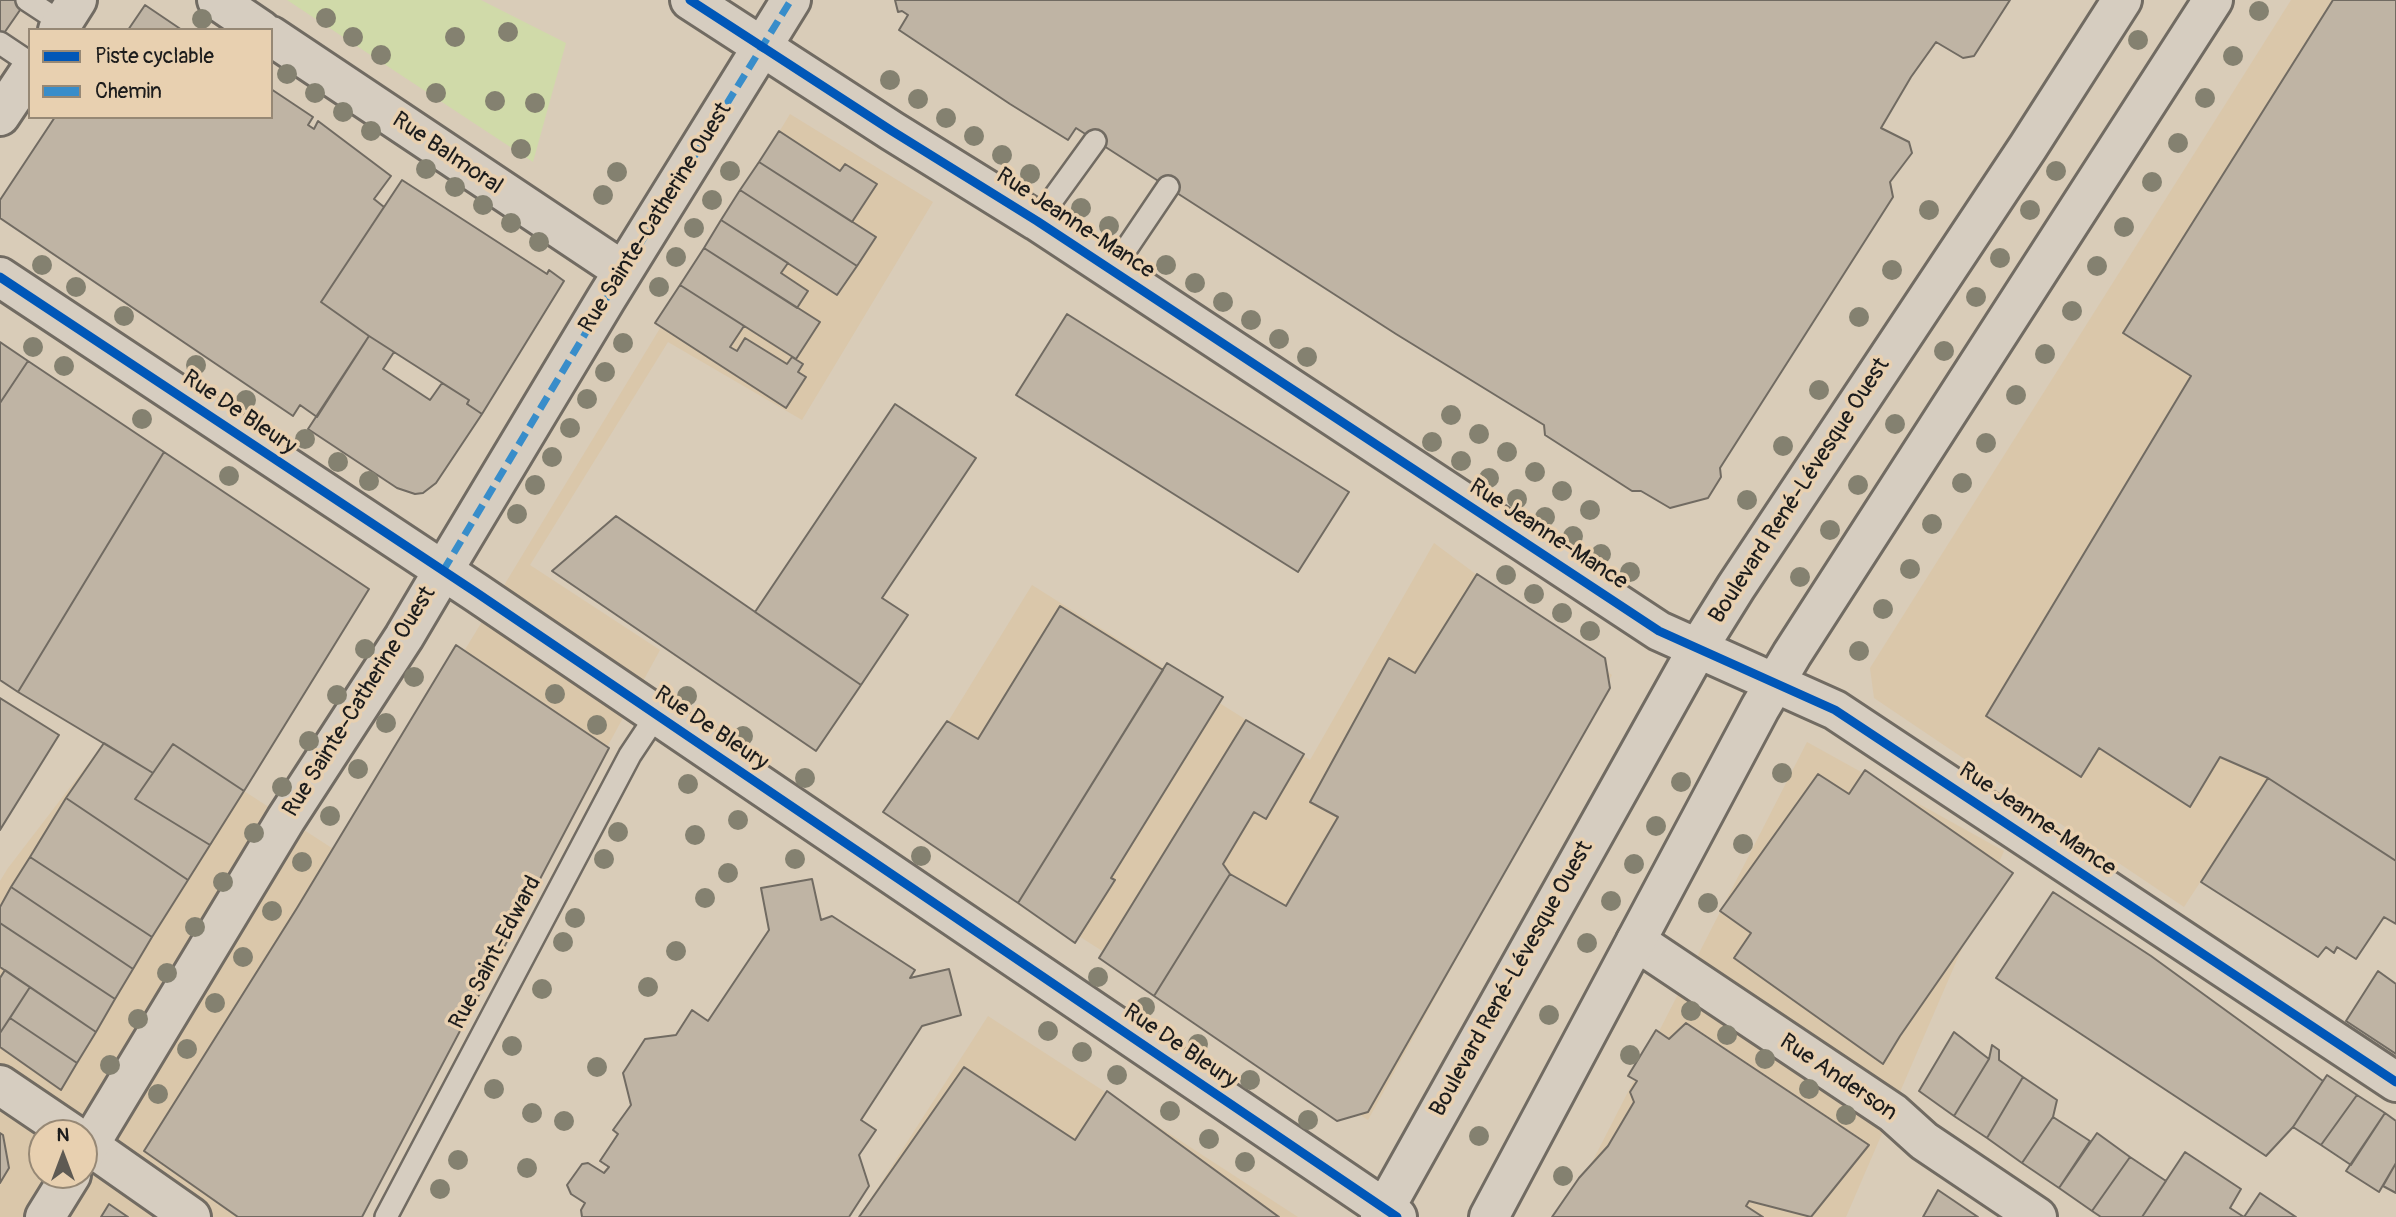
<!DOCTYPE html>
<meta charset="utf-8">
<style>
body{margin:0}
#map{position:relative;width:2396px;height:1217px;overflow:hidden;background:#d9ccb8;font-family:Pangolin,sans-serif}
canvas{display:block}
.legend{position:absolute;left:28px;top:28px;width:245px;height:91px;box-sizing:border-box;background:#e8d0b0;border:2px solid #968875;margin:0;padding:9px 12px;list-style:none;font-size:21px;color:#1c1c1c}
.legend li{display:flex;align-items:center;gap:14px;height:35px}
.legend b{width:35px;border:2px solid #968875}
.north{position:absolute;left:28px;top:1119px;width:70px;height:70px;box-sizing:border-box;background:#e8d0b0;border:2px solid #968875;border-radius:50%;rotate:0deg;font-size:19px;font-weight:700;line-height:28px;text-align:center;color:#1c1c1c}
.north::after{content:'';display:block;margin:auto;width:24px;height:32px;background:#5e5a53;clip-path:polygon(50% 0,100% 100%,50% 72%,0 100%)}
</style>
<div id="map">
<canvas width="2396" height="1217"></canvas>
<ul class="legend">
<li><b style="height:9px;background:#0057b8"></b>Piste cyclable</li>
<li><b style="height:9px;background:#388dca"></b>Chemin</li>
</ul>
<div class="north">N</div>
</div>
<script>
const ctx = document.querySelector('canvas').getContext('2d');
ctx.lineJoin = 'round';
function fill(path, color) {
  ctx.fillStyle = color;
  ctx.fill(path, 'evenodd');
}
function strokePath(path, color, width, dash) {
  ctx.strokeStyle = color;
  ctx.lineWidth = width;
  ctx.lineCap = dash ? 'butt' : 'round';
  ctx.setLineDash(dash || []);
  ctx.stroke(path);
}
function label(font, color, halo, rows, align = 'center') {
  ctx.font = font + ' Pangolin,sans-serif';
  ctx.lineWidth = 7;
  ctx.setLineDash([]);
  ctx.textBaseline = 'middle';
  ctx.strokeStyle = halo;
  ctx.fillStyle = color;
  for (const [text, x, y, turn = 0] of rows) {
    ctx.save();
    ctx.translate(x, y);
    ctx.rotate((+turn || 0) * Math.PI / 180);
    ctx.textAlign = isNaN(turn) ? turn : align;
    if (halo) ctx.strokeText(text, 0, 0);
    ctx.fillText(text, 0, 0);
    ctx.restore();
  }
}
fill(new Path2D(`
 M2291,0H2396L2268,778L2184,907L1874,698L1870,668Z
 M790,114L933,202L802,420L668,342L530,565L660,650L351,1217H0V881L8,868L104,743L244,791L341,854ZM42,1133H84V1175H42Z
 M1434,543L1612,675L1368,1120L890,816L1032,585L1310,760Z
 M1807,742L2004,851L1846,1217H1564Z
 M988,1016L1298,1217H859Z`), '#dac7aa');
fill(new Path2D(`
 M287,0H481L566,43L533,162Z`), '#d0daa9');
const building = new Path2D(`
 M0,0H27L0,39Z
 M895,0H2010L1974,56L1963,58L1936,42L1911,77L1881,128L1909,142L1912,153L1890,182L1893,197L1720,468L1721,477L1708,498L1670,508L1641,491H1632L1545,435L1544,425L1396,334L1076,128L1068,140L1010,104L899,30L908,15L902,11L898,12Z
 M2333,0H2396V861L2268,778L2220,757L2190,807L2099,748L2081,777L1986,716L2191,376L2123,333Z
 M145,5L182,30H128Z
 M271,89L313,117L308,125L314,129L318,121L391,176L374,199L384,207L321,302L369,336L317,417L300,405L293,416L0,218V200L55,117H271Z
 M779,131L840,171L845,164L877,184L852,222L759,162Z
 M759,162L876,237L857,266L740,190Z
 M402,180L547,274L549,270L564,281L482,414L467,404L469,400L369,336L321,302Z
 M740,190L857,266L837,295L721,220Z
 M721,220L788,263L781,273L808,291L797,308L704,248Z
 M704,248L820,322L796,359L680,285Z
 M680,285L744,326L730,347L737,351L745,338L787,364L792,357L803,364L798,372L806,377L786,408L655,323Z
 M1067,314L1349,492L1298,572L1016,395Z
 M369,336L394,352L383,369L430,400L442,383L469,400L467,404L482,414L436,483L423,493L415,494L397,488L308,429Z
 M0,342L28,361L0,403Z
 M28,361L164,452L18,692L0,680V403Z
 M895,404L976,458L882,598L908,615L861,685L755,612Z
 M164,452L369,589L244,791L173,744L153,773L18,692Z
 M616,516L861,685L816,751L552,571Z
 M1477,574L1605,658L1610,688L1368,1112L1337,1121L1154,996L1230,874L1286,906L1338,817L1310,802L1389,658L1415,673Z
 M1060,606L1163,670L1018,903L883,812L947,721L978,739Z
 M456,645L609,748L362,1217H238L144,1151L297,908Z
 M1167,663L1223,697L1111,878L1115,880L1075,943L1018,903Z
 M0,698L59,735L0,830Z
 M1246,720L1304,754L1266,819L1254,812L1223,864L1230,874L1154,996L1099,958Z
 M104,743L153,773L135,799L210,845L188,880L66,798Z
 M173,744L244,791L210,845L135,799Z
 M1865,770L2013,873L1900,1036L1883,1064L1734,958L1751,933L1720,911L1818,774L1849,794Z
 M2268,778L2396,861V924L2384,917L2356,959L2337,947L2334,953L2326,947L2318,957L2201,882Z
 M66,798L188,880L152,937L30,857Z
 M30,857L152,937L133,969L11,887Z
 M812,879L821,920L832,916L915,970L910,978L949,969L961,1015L922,1026L861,1120L876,1130L859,1155L869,1186L849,1217H582L581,1210L585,1203L571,1194L567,1185L582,1164L588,1163L604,1173L609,1167L600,1161L618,1134L613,1130L631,1105L623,1073L645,1039L676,1035L692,1010L708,1021L769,930L761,888Z
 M11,887L133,969L115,999L0,923V907Z
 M2053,892L2151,956L2323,1081L2293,1127L2266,1156L1996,978Z
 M0,923L115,999L96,1032L0,967Z
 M5,970L30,987L0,1033V978Z
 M2378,971L2396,984V1054L2346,1021Z
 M30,987L96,1032L77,1063L10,1018Z
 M10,1018L77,1063L61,1090L0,1047V1033Z
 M1686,1023L1869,1145L1811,1217L1749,1201L1746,1206L1763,1217H1552L1579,1178L1608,1146L1634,1102L1630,1092L1637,1081L1628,1076L1656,1030L1669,1039Z
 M1954,1032L1989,1059L1954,1116L1919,1091Z
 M1992,1045L1999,1050V1060L2023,1077L1987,1138L1954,1116L1989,1059Z
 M964,1067L1075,1140L1107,1091L1279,1217H859Z
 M2327,1075L2357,1095L2321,1145L2293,1127Z
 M2023,1077L2057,1100L2053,1117L2022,1163L1987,1138Z
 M2357,1095L2385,1113L2351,1165L2321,1145Z
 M2385,1113L2396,1121V1163L2379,1192L2346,1171Z
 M2053,1117L2090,1141L2059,1188L2022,1163Z
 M0,1133L3,1135L9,1168L0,1183Z
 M2097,1133L2130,1157L2092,1211L2059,1188Z
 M2185,1152L2241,1189L2230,1208L2244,1217H2142Z
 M2130,1157L2166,1181L2142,1217H2101L2092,1211Z
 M2396,1163V1193L2383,1186Z
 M1938,1190L1978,1217H1923Z
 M2260,1193L2296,1217H2244Z
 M109,1204L128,1217H101Z`);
fill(building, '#bfb4a4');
strokePath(building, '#716b62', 2);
const lane = new Path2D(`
 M27,0L62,23
 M0,43L30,63
 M1037,221L1095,141
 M1112,270L1168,187
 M386,1217L630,755L656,716`);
const street = new Path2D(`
 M217,0L261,30
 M58,30L77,0
 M271,36L623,271
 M0,116L30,71
 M443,571L606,299L791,0
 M1636,941L1893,1113L1924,1141L2037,1217
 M0,1085L71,1133
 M84,1142L191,1217`);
const secondary = new Path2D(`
 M690,0L892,131L1037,221L1659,631L1835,710L2396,1082
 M0,277L477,593L1397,1217
 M84,1154L286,819L404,637L443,571
 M45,1217L71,1175
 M1380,1217L1698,648L1736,587L2028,147L2122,0
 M1489,1217L1760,708L1792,654L2213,0`);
strokePath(lane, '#716b62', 26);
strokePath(street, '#716b62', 44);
strokePath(secondary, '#716b62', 44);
strokePath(lane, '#d6cdc0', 21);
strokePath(street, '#d6cdc0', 38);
strokePath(secondary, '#d6cdc0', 38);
strokePath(new Path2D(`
 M443,571L606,299L791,0`), '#388dca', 7, [14, 7]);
strokePath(new Path2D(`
 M690,0L892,131L1037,221L1659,631L1835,710L2396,1082
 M0,277L477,593L1397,1217`), '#0057b8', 9);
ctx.fillStyle = '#848170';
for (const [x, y] of [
 [2259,11],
 [326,18],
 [202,19],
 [508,32],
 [353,37],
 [455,37],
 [2138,40],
 [381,55],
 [2233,56],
 [287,74],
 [890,80],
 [315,93],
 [436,93],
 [2205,98],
 [918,99],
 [495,101],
 [535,103],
 [343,112],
 [946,118],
 [371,131],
 [974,136],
 [2178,143],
 [521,149],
 [1002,155],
 [426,169],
 [730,171],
 [2056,171],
 [617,172],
 [1030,174],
 [2152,182],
 [455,187],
 [603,195],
 [712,200],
 [483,205],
 [1081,208],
 [1929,210],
 [2030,210],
 [511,223],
 [1109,226],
 [2124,227],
 [694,228],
 [539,242],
 [676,257],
 [2000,258],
 [42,265],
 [1166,265],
 [2097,266],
 [1892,270],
 [1195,283],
 [76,287],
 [659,287],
 [1976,297],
 [1223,302],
 [2072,311],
 [124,316],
 [1859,317],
 [1251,320],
 [1279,339],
 [623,343],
 [33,347],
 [1944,351],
 [2045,354],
 [1307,357],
 [196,365],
 [64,366],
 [605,372],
 [1819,390],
 [2016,395],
 [587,399],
 [246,400],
 [1451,415],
 [142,419],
 [1895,424],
 [570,428],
 [1479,434],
 [305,439],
 [1432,442],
 [1986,443],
 [1783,446],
 [1507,452],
 [552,457],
 [1461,461],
 [338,462],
 [1535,472],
 [229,476],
 [1489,478],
 [369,481],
 [1962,483],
 [535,485],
 [1858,485],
 [1562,491],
 [1517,499],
 [1747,500],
 [1590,510],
 [517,514],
 [1545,517],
 [1932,524],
 [1830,530],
 [1573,536],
 [1601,554],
 [1910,569],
 [1630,572],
 [1506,575],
 [1800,577],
 [1534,594],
 [1883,609],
 [1562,613],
 [1590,631],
 [365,649],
 [1859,651],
 [414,677],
 [555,694],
 [337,695],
 [687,696],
 [386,723],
 [597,725],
 [743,736],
 [309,741],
 [358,769],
 [1782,773],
 [805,778],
 [1681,782],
 [688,784],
 [282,787],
 [330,816],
 [738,820],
 [1656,826],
 [618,832],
 [254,833],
 [695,835],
 [1743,844],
 [921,856],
 [604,859],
 [795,859],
 [302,862],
 [1634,864],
 [728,873],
 [223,882],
 [705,898],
 [1611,901],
 [1708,903],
 [272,911],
 [575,918],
 [195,927],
 [563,942],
 [1587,943],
 [676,951],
 [243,957],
 [167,973],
 [1098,977],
 [648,987],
 [542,989],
 [215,1003],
 [1145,1007],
 [1691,1011],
 [1549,1015],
 [138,1019],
 [1048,1031],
 [1727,1035],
 [1198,1044],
 [512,1046],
 [187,1049],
 [1082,1052],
 [1630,1055],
 [1765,1059],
 [110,1065],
 [597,1067],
 [1117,1075],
 [1250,1080],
 [494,1089],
 [1809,1089],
 [158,1094],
 [1170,1111],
 [532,1113],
 [1846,1115],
 [1308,1120],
 [564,1121],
 [1479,1136],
 [1209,1139],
 [458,1160],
 [1245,1162],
 [527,1168],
 [1563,1176],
 [440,1189]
]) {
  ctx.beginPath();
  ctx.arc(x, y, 10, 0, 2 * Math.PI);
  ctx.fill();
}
label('23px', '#1c1c1c', '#e8d0b0', [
 ["Rue Balmoral",447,154,34],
 ["Rue Sainte-Catherine Ouest",656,218,-58],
 ["Rue Jeanne-Mance",1075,224,33],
 ["Rue De Bleury",239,413,34],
 ["Boulevard René-Lévesque Ouest",1800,491,-57],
 ["Rue Jeanne-Mance",1548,535,33],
 ["Rue Sainte-Catherine Ouest",360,702,-58],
 ["Rue De Bleury",711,729,34],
 ["Rue Jeanne-Mance",2037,820,34],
 ["Rue Saint-Edward",496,953,-62],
 ["Boulevard René-Lévesque Ouest",1512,979,-61],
 ["Rue De Bleury",1180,1047,34],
 ["Rue Anderson",1838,1078,34]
]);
</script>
